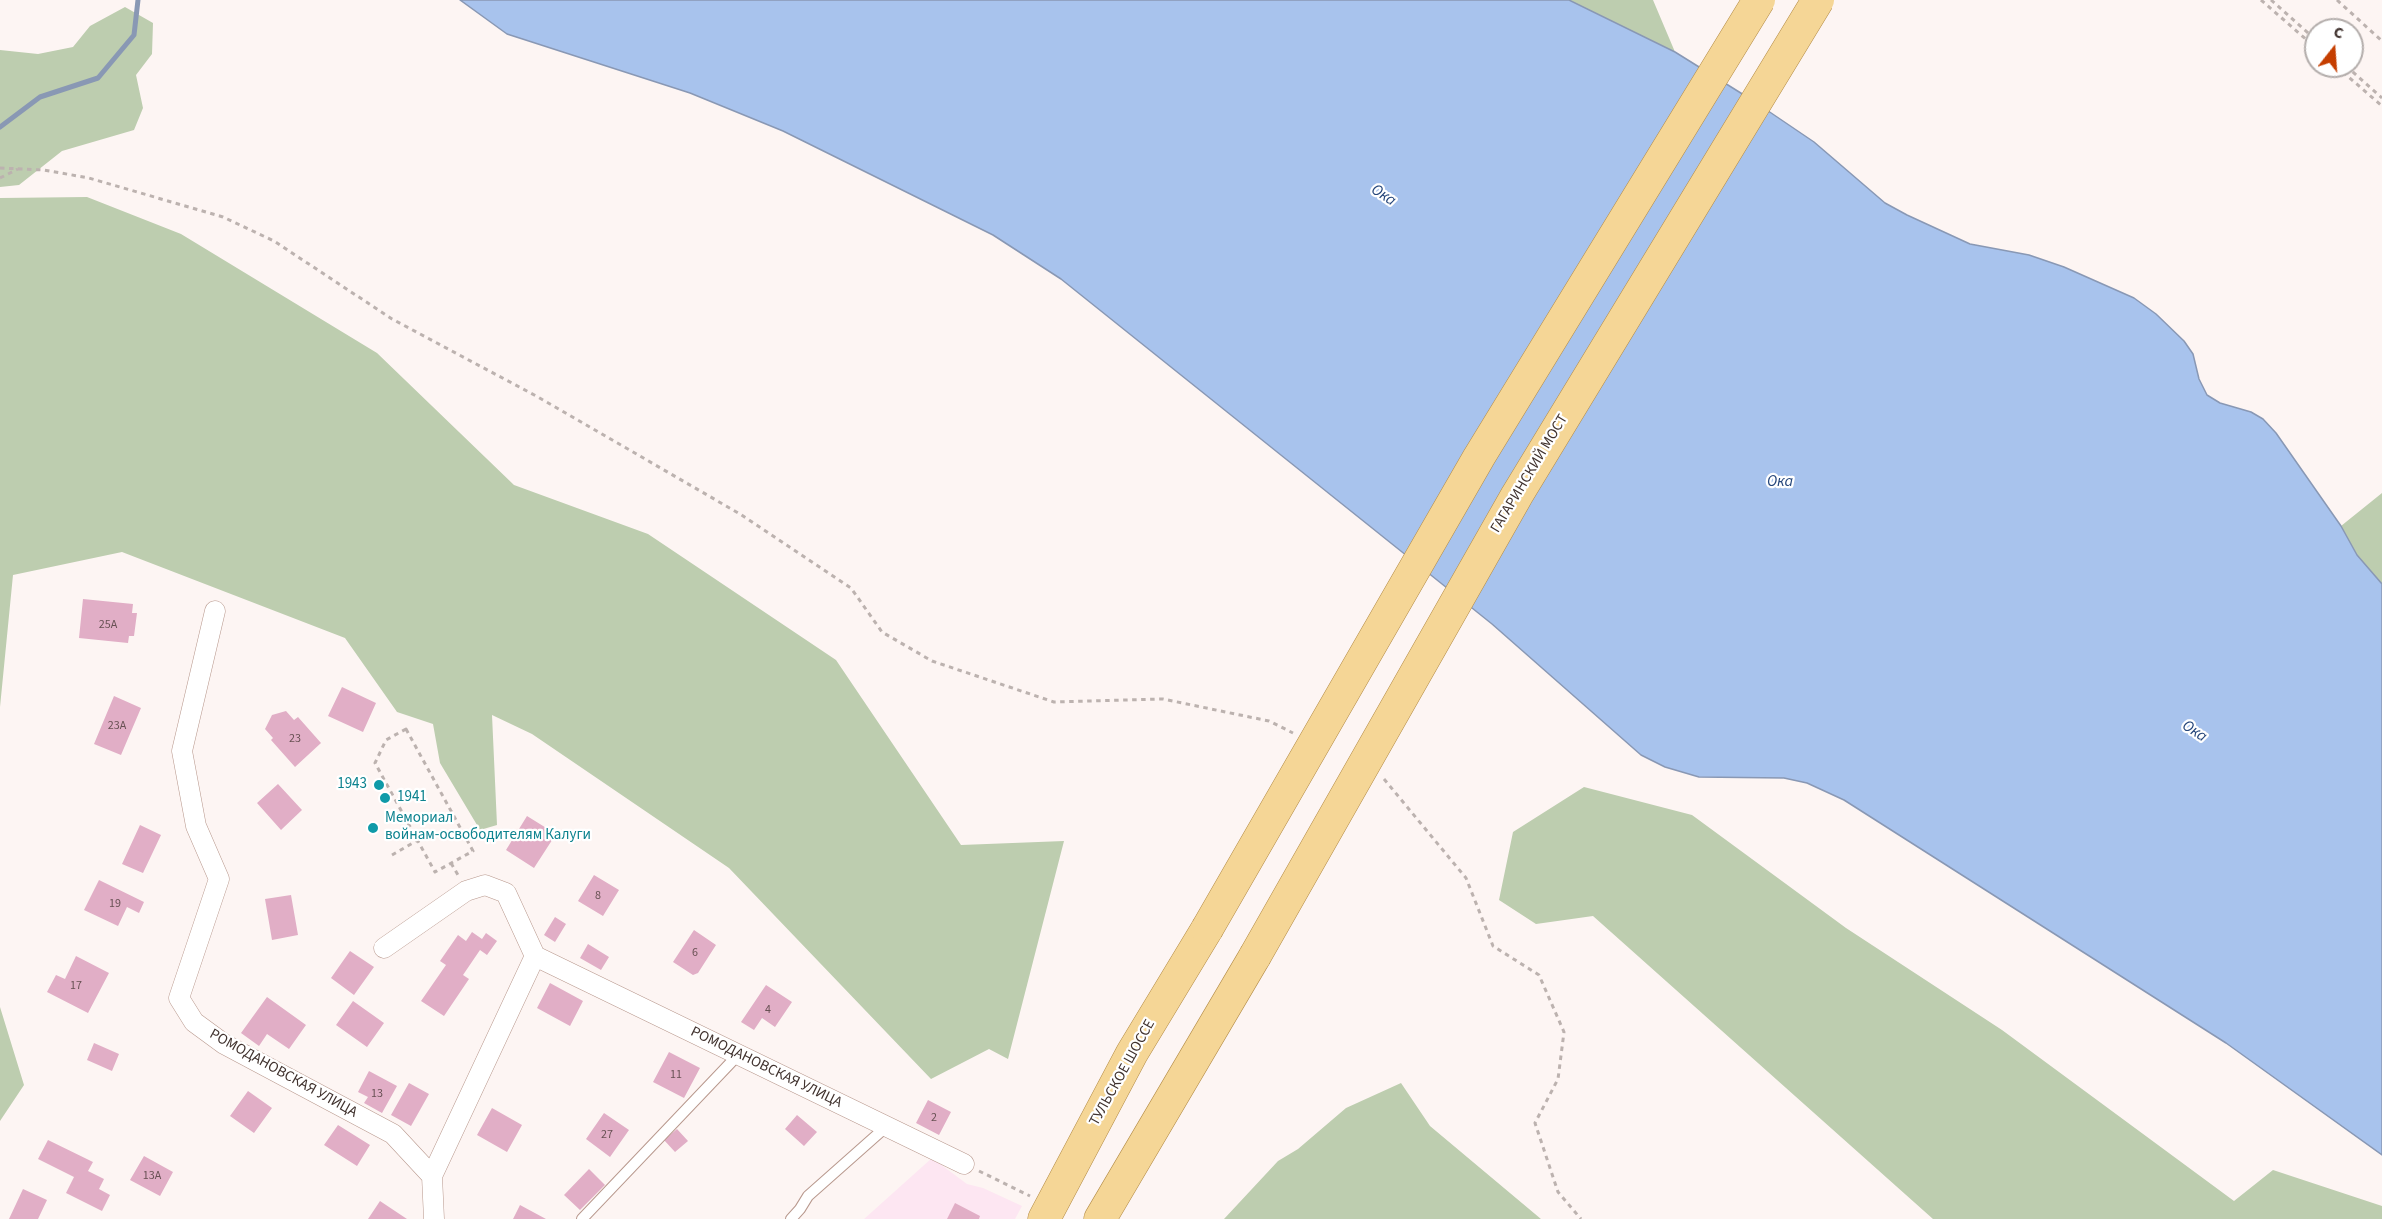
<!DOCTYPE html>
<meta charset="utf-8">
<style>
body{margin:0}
#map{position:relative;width:2382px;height:1219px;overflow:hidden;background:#fdf5f3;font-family:"Source Sans 3",sans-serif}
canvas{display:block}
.north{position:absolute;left:2304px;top:18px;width:60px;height:60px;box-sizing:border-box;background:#fff;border:2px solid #b3adab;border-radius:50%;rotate:17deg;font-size:16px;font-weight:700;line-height:24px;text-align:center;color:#40322e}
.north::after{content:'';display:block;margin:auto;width:21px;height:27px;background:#c53e00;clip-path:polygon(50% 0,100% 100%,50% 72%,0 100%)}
</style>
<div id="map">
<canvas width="2382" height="1219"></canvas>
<div class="north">С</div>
</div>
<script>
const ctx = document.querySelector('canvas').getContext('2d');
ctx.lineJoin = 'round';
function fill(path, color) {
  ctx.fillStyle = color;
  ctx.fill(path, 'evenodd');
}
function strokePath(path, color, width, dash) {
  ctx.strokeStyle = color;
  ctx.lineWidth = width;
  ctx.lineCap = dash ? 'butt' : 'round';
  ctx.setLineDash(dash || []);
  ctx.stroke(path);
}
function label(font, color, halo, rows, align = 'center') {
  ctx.font = font + ' "Source Sans 3",sans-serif';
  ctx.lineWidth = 4.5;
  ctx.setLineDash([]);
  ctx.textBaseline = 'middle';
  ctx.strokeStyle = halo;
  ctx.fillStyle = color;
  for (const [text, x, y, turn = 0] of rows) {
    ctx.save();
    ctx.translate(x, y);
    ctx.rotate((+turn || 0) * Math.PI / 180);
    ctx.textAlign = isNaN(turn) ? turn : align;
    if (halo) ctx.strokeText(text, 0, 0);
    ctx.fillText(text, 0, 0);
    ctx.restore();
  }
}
fill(new Path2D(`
 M932,1158L967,1184L983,1188L1022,1206L1015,1219H864Z`), '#fde6f2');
fill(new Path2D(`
 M1569,0H1653L1675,52Z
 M125,7L153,23L152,54L136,75L143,108L134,130L62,151L19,185L0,187V50L38,54L73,47L90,26Z
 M87,197L181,234L377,353L514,485L648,534L836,660L961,845L1064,841L1008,1059L989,1049L931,1079L729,868L532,734L492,715L497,825L480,830L440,763L433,724L397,712L345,638L122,552L13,575L0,707V198Z
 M2382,493V584L2357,555L2341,526Z
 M1584,787L1692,815L1846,928L2002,1030L2234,1201L2273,1170L2382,1206V1219H1933L1593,916L1536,924L1499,900L1513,832Z
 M0,1007L24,1085L0,1121Z
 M1401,1083L1430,1126L1541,1219H1224L1278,1161L1298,1149L1346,1108Z`), '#bdcdaf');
const water = new Path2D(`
 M460,0H1569L1675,52L1752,100L1814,142L1885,203L1907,215L1970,244L2029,255L2064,267L2134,298L2156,314L2184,341L2193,354L2199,379L2207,395L2220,403L2251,412L2263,419L2276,433L2341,526L2357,555L2382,584V1155L2226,1043L1844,800L1807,783L1784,778L1699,777L1665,767L1641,755L1492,624L1061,279L993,235L783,131L690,93L507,34Z`);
fill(water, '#a8c3ed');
strokePath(water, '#8998b4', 1.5);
strokePath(new Path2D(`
 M0,127L40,97L98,78L134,35L138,0`), '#8998b4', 5);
fill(new Path2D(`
 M83,599L133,604L132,613H137L134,636H129L128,643L79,638Z
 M342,687L376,703L363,732L328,716Z
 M114,696L141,708L121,755L94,744Z
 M286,711L294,720L298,717L321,743L295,767L271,740L273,738L265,729L272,715Z
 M278,784L302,810L281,830L257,803Z
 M527,816L556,834L534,868L506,850Z
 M140,825L161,835L143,873L122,864Z
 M594,875L619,890L603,916L578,901Z
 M99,880L144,902L139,913L127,907L118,926L84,910Z
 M291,895L298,935L272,940L265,899Z
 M555,917L566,924L555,942L544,935Z
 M694,930L716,945L698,973L693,975L673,962Z
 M472,932L482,939L486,933L497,941L487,955L480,950L463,975L469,979L444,1016L421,1001L446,965L440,961L458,935L466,941Z
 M588,944L609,957L601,970L580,958Z
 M350,951L374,967L354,995L331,978Z
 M76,956L109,973L88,1013L47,992L56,975L65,979Z
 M550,983L583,1001L570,1026L537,1008Z
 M766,985L792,1002L775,1027L762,1018L754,1030L741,1022Z
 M267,997L306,1025L289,1049L267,1034L259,1046L241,1033Z
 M353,1001L384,1023L367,1047L336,1025Z
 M94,1043L119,1054L112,1071L87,1060Z
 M669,1052L700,1068L684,1098L653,1082Z
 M369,1071L397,1086L382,1113L364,1103L368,1097L358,1092Z
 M409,1083L429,1094L411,1126L391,1115Z
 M248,1091L272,1108L254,1133L230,1116Z
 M928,1100L951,1112L939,1135L916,1123Z
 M492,1108L522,1125L507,1152L477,1135Z
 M604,1113L629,1130L610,1157L586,1139Z
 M797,1115L817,1132L804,1146L785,1129Z
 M338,1125L370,1145L357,1166L324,1145Z
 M677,1129L688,1141L675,1152L664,1140Z
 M48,1140L93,1162L88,1171L104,1179L99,1189L110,1195L102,1211L66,1193L74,1177L38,1159Z
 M144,1156L173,1172L160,1196L130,1180Z
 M589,1169L605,1185L580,1210L564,1195Z
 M23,1189L47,1200L38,1219H9Z
 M380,1201L407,1219H368Z
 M955,1203L980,1216L979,1219H947Z
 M520,1205L546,1219H513Z`), '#e1aec6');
const service = new Path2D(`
 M582,1219L738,1055
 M791,1219L800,1209L808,1196L887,1126`);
const minor = new Path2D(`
 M215,611L182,751L196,826L219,879L179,998L194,1022L224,1044L393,1134L432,1176L535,956L506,893L485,885L466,891L384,948
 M535,956L964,1164
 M432,1176L434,1219`);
const primary = new Path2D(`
 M1044,1219L1132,1053L1207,929
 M1100,1219L1255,956`);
strokePath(service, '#b8988d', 12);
strokePath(minor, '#b8988d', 21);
strokePath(primary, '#b28a44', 33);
strokePath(new Path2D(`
 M2261,0L2316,48
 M2271,0L2316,40
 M2337,0L2382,41
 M2336,66L2382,106
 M2346,66L2382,98
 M0,168L44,170L89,178L223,217L274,241L392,319L538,397L740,514L851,588L882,632L932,661L1054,702L1163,699L1269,721L1293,733
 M0,178L18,169
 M406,729L473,851L435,872L375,763L386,740Z
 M1384,779L1466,878L1493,946L1539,975L1564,1032L1558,1079L1535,1123L1558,1192L1581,1219
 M392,855L418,840
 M451,863L458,875
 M979,1171L1030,1196`), '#bcb2af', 3, [4.5, 4.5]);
strokePath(service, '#fff', 10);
strokePath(minor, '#fff', 20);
strokePath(primary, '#f5d696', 32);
const primaryBridge = new Path2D(`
 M1207,929L1479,457L1759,0
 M1255,956L1517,495L1818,0`);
strokePath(primaryBridge, '#b28a44', 33, []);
strokePath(primaryBridge, '#f5d696', 32);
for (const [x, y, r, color] of [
 [379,785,6,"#0f9aa8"],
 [385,798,6,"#0f9aa8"],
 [373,828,6,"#0f9aa8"]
]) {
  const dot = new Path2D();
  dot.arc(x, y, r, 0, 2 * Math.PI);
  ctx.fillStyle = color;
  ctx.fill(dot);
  strokePath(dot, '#fff', 2);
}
label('12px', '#685154', null, [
 ["25А",108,625],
 ["23А",117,726],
 ["23",295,739],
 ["8",598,896],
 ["19",115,904],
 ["6",695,953],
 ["17",76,986],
 ["4",768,1010],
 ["11",676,1075],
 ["13",377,1094],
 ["2",934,1118],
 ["27",607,1135],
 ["13А",152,1176]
]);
label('15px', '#40322e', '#fff', [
 ["ГАГАРИНСКИЙ МОСТ",1530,474,-59],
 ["РОМОДАНОВСКАЯ УЛИЦА",766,1068,26],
 ["ТУЛЬСКОЕ ШОССЕ",1123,1073,-61],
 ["РОМОДАНОВСКАЯ УЛИЦА",283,1074,29]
]);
label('15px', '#0d838f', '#fff', [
 ["1943",367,785,"right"],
 ["1941",397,798],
 ["Мемориал",385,819],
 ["войнам-освободителям Калуги",385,836]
], 'left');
label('italic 16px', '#24457a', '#fff', [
 ["Ока",1383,196,33],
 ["Ока",1780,482],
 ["Ока",2194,732,33]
]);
</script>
